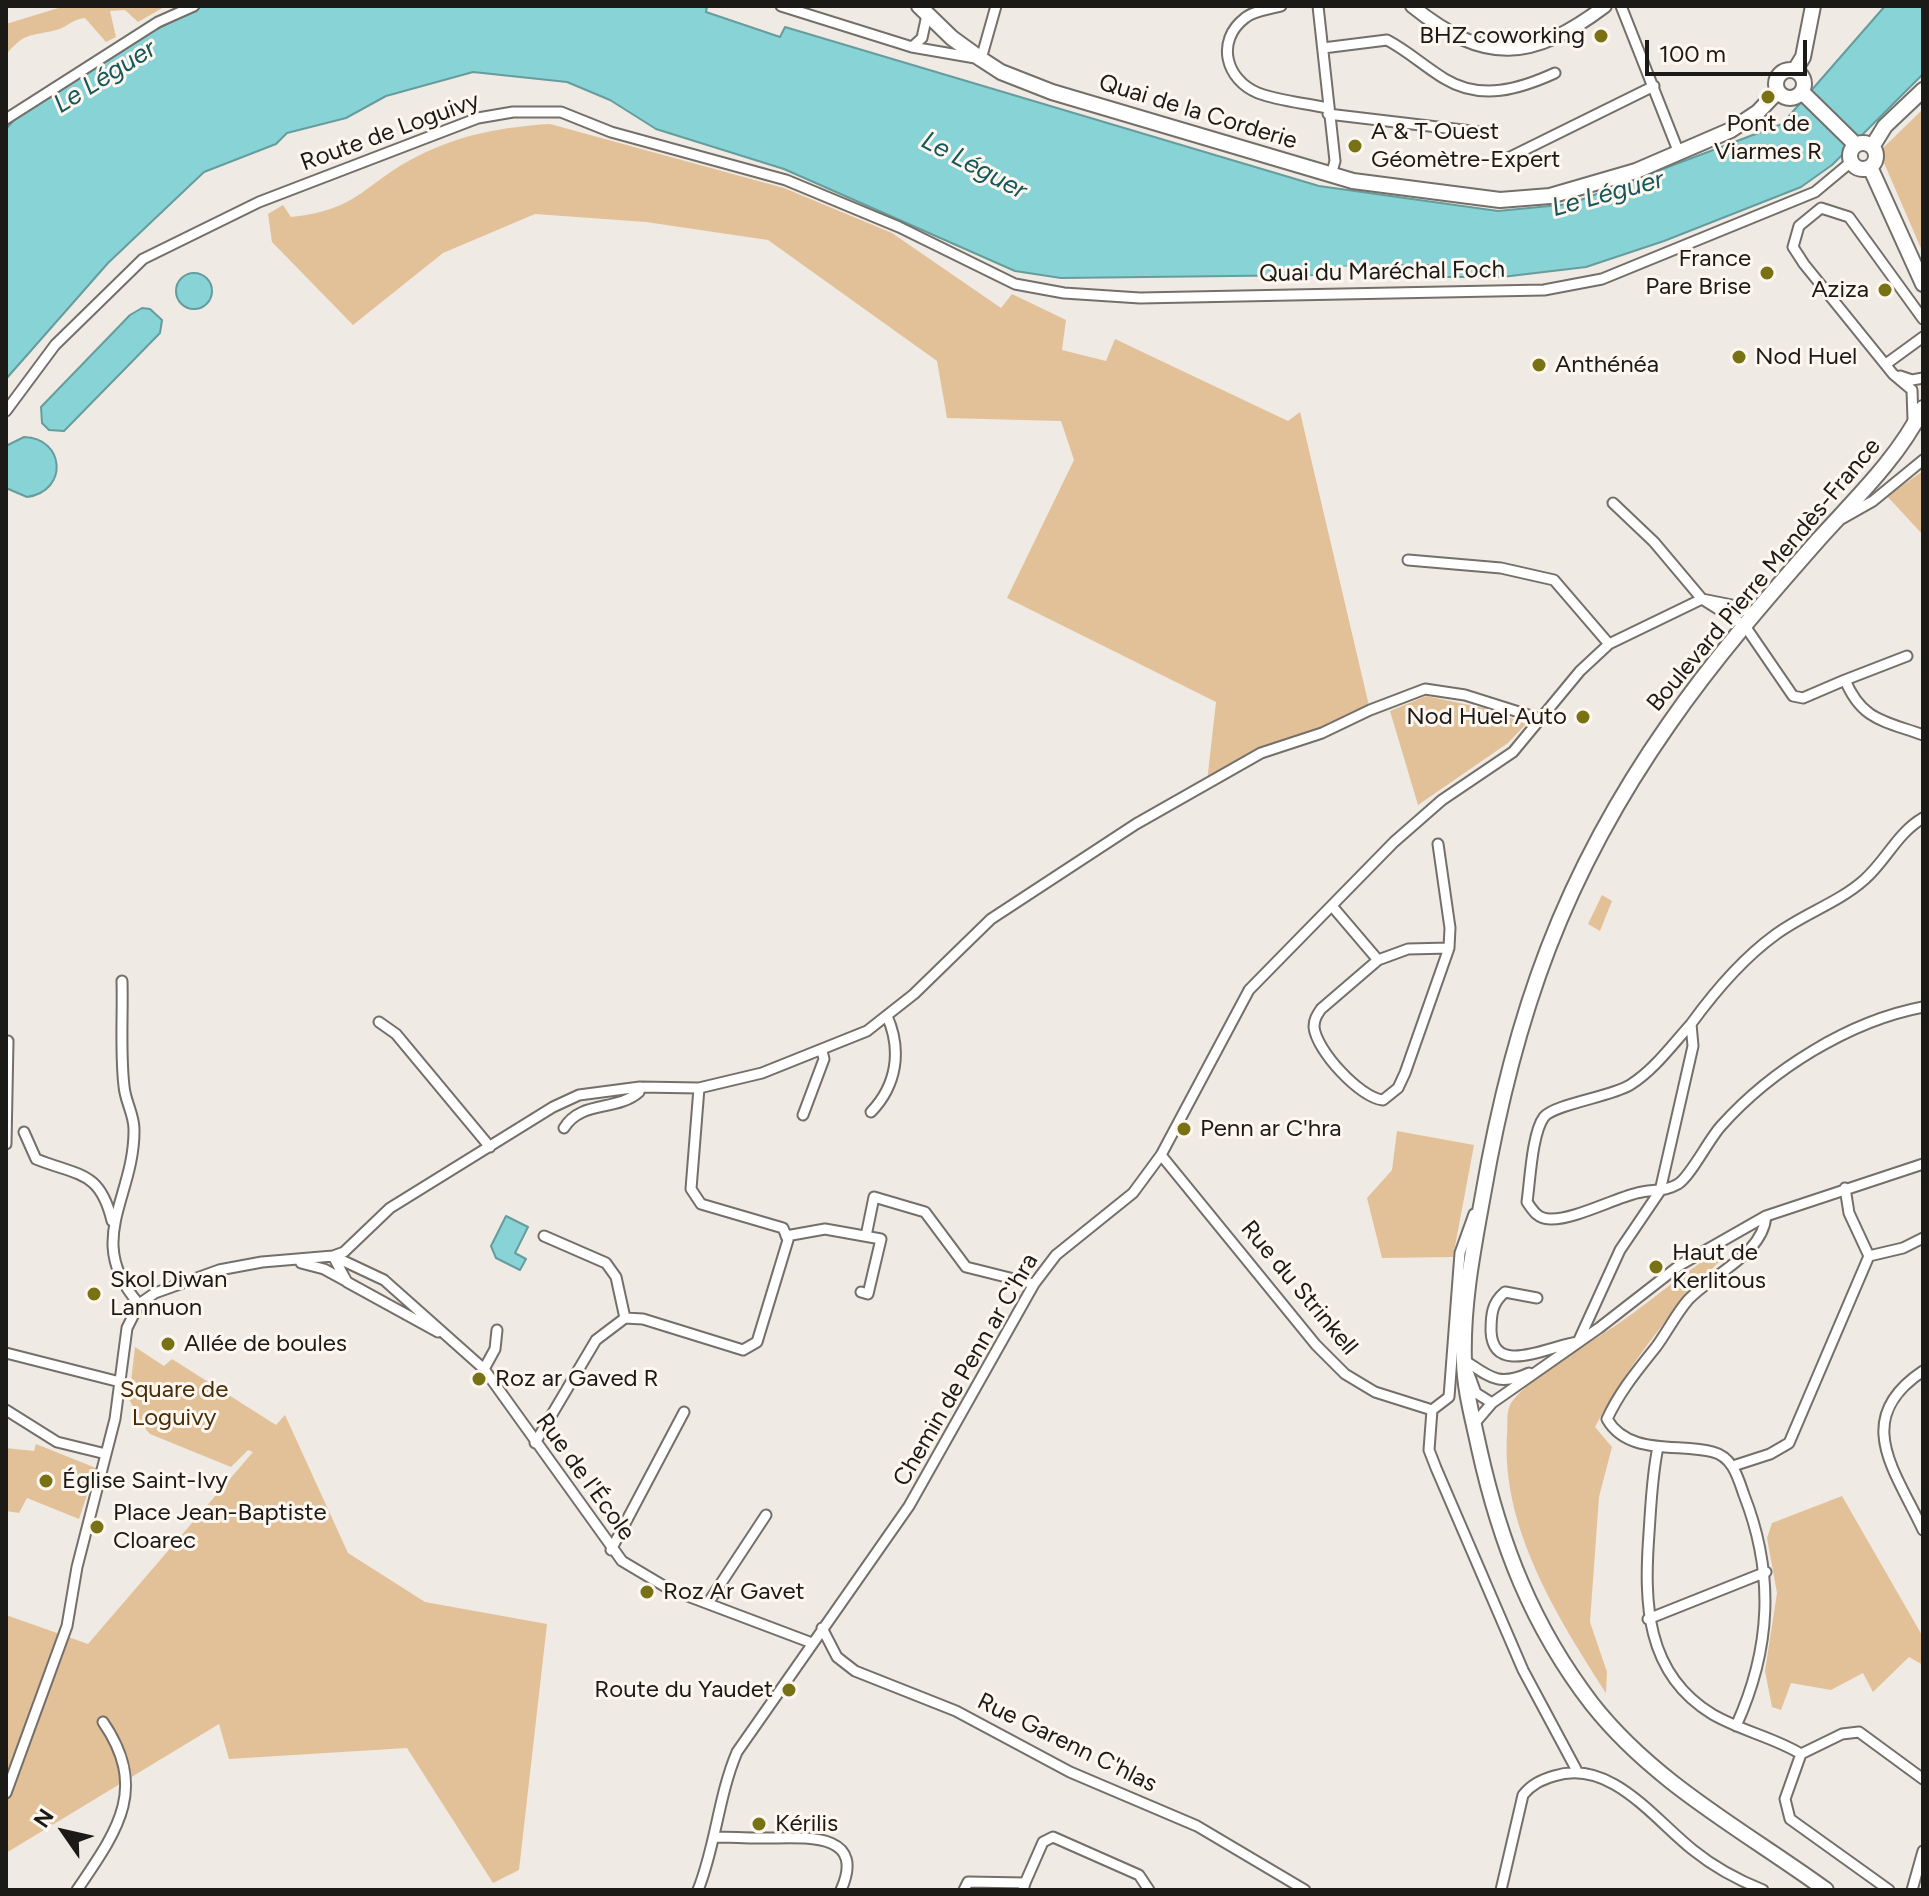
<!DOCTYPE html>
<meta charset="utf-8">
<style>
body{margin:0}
#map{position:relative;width:1929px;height:1896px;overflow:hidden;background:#efeae3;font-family:Figtree,sans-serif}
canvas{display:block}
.frame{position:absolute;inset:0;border:8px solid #1c1a17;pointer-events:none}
.north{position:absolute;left:24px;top:1792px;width:80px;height:80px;-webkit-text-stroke:6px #fdf7f0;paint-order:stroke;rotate:304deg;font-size:22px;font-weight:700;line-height:32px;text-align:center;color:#1c1a17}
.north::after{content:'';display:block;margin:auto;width:28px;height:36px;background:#1c1a17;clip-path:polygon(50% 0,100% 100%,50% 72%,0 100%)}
.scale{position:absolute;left:1645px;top:40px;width:162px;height:36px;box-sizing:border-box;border:4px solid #1c1a17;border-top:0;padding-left:10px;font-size:24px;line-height:28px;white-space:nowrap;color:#1c1a17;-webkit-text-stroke:6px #fdf7f0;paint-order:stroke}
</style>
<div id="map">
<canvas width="1929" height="1896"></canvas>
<div class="frame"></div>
<div class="north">N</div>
<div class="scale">100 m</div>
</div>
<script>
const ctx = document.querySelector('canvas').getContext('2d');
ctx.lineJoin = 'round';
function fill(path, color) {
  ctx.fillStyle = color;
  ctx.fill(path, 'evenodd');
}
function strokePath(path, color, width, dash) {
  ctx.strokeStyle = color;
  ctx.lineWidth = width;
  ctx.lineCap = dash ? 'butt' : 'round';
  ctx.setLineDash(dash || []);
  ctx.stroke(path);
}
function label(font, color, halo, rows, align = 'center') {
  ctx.font = font + ' Figtree,sans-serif';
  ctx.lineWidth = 6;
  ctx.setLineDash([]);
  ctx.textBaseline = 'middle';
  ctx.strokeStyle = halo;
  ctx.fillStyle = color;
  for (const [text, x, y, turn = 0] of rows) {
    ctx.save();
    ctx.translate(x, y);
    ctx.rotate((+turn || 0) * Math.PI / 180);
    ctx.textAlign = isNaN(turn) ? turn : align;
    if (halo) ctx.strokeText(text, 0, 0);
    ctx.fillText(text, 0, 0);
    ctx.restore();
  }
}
fill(new Path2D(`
 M65,6H166L138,22L125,10L110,11L116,37L106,42L85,18C72,19 68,27 56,30C30,37 25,31 6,55V24Z
 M1923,109V253L1881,156L1883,148Z
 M550,124L784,188L892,233L1001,308L1012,294L1066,320L1062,350L1106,361L1115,339L1288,421L1300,412L1370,710L1261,753L1207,782L1216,702L1007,598L1074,460L1061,421L947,418L937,361L768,240L646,222L535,214L443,253L353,325L272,242L268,214L283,205L291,217C360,210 364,183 418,156C461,134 503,127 550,124Z
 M1923,471V535L1887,496Z
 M1426,696L1488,709L1526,724L1508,743L1418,805L1390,711Z
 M1602,895L1612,901L1600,931L1588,924Z
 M1397,1131L1474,1145L1453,1257L1382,1258L1367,1198L1392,1170Z
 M1721,1249V1260C1672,1308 1628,1366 1595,1427L1612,1447L1599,1497L1590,1622L1607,1672L1606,1693C1558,1618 1501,1528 1507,1435C1508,1427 1506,1413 1510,1405C1524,1380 1597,1339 1622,1321C1656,1297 1686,1271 1721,1249Z
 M135,1347L164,1366L172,1359L276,1425L285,1415L348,1553L425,1602L547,1624L519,1870L493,1883L407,1748L229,1759L219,1724L6,1853V1615L88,1644L253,1452L248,1450L231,1467L150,1434L144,1427L129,1399Z
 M36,1444L96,1468L79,1519L27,1498L19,1513L6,1511V1448L34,1451Z
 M1842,1496L1923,1637V1665L1909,1657L1873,1692L1863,1673L1831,1690L1791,1683L1781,1710L1772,1707L1765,1671L1777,1593L1767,1538L1772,1523Z`), '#e3c198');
const water = new Path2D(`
 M202,6H707L706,12L780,37L785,27L1319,186L1498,211L1570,204L1782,124L1885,6H1923V74L1832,165L1801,187L1664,241L1586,267L1502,277H1432L1431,265L1318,267L1317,275L1061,278L1015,271L784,169L656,129L610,100L567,82L473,72L386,96L346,118L287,133L276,144L204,172L108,263L6,379V129L15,119L157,29Z
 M176 291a18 18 0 1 1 36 0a18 18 0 1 1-36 0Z
 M142,308L150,309L162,320L160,333L64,431L49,430L42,423L41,407L130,315Z
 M24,437C65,438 69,491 27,497L6,488V446Z
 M506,1216L528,1227L515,1253L526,1259L520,1270L496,1258L491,1246Z`);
fill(water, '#87d3d6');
strokePath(water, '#679c9d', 2);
fill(new Path2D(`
 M1431,265L1432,281L1428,279L1427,269L1321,271L1317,279V267Z`), '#efeae3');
const minor = new Path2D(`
 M781,6L912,47L981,59L996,6
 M1281,6C1270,9 1253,11 1245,18C1215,41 1226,80 1258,93C1279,101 1305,103 1327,108
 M1318,6L1335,161L1331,175
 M1621,6L1679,153
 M912,47L922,38L927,15
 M1323,48L1387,40C1408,51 1425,67 1445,79C1481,101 1520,89 1555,73
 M1328,114L1488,133
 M6,119L158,22L194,6
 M1500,162L1654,86
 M1886,364L1923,337
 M1900,376L1912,380L1923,378
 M6,411L55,345L143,259L259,202L478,118L513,112H561L611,132L786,180L899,227L1015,284L1064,293L1140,298L1544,290L1602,279L1815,192L1851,162
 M1913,420L1912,390L1893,374L1804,264L1793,247L1799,226L1821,208L1849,217L1923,319
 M1613,503L1654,542L1702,599L1745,626L1793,696L1803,698L1845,680
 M1843,518L1873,501L1923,460
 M1408,560L1501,568L1554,580L1609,644
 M1907,656L1845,680C1862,721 1885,721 1923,735
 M1438,844L1450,928L1449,948
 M1332,906L1378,960L1321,1009C1317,1015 1314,1019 1314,1027C1316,1050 1360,1098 1383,1100L1398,1088L1405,1073L1449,948L1408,949L1378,960
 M122,981C123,1016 120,1052 124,1086C125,1101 134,1114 134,1129C135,1198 83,1240 139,1304
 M379,1022L396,1034L490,1147
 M1691,1024C1672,1045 1654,1070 1630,1085C1610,1097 1555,1104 1544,1117C1532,1133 1530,1181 1527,1202C1533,1211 1538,1219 1550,1219C1573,1220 1613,1199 1637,1193C1651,1189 1665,1192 1678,1184C1690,1177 1709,1139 1721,1126C1771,1070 1849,1021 1923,1007
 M871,1112C897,1085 902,1050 887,1016
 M803,1115L824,1059L822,1051
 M564,1128C581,1100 616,1112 639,1092L640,1087
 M24,1132L36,1159C78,1176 100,1170 112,1221
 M6,1144L8,1041
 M1161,1155L1316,1345L1345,1374L1375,1392L1432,1410
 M544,1236L606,1263L616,1277L625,1318
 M786,1236L825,1229L881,1239L868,1294L861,1292
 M866,1236L874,1197L925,1212L966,1267L1034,1284
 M333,1256L344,1252L390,1208L553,1107L579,1095L640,1087L699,1088L762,1073L867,1031L914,994L991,919L1136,824L1261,753L1322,733L1370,710L1425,689L1465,695L1541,719
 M333,1256L347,1282L438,1332
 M1869,1256L1903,1248L1923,1238
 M301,1263L324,1269L346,1281
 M1537,1298L1505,1292C1492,1303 1491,1314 1491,1331C1493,1378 1551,1345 1578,1342L1620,1250L1660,1191L1693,1046L1691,1024C1715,991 1742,959 1775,935C1803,914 1838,903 1864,880C1886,861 1897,833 1923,818
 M6,1353L120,1382
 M1464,1360C1490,1377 1498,1387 1529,1373
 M484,1369L495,1349L497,1330
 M1923,1371C1851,1419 1895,1470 1923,1530
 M1469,1374L1476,1393L1492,1403L1599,1328L1680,1265L1766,1216L1923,1164
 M6,1410L57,1442L106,1454
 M1432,1410L1429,1450L1436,1468L1523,1670L1576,1769
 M1432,1410L1449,1397L1460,1253L1474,1214
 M1474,1424L1492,1403
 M535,1443L596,1340L625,1318L643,1319L743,1350L757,1342L788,1240L783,1228L701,1204L691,1189L699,1088
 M1658,1447C1652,1475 1651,1504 1649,1533C1644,1602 1645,1673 1712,1714C1741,1731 1773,1737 1801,1754
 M1733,1466L1770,1454L1789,1443L1869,1256L1849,1213L1845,1188
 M611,1550L684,1412
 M708,1603L766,1515
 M1648,1619L1766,1572
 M822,1628L837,1657L855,1671L956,1711L1070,1772L1197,1826L1305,1890
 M1736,1726C1771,1649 1775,1574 1744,1495C1738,1478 1733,1457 1713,1452C1679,1443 1628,1456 1607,1419C1620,1391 1637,1371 1656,1347C1667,1332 1676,1314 1688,1300C1714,1273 1763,1254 1766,1216
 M6,1793L67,1626L77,1567L115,1419L127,1328L139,1304L155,1293L219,1270L262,1262L333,1256L384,1280L484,1369L622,1561L669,1589L812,1643
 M715,1837C730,1837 744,1838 759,1838C794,1839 869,1827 841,1890
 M1025,1883L1043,1842L1053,1837L1139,1875L1149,1890
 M77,1890C117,1831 149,1789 103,1722
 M698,1890C716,1845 718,1797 737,1752L909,1506L1034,1284L1056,1255L1133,1193L1161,1155L1249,990L1394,842L1442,800L1513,752L1580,671L1609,644L1702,599L1732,605L1755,615
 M964,1890L968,1882L1025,1883L1023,1890
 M1501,1890L1523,1795C1532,1784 1541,1780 1554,1776C1610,1758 1653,1818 1693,1850C1714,1867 1738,1880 1763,1890
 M1889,1890L1790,1819L1785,1799L1801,1754L1842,1734L1859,1732L1923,1779
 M1912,1890L1923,1851`);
const secondary = new Path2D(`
 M1412,6C1485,65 1532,61 1605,6`);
const primary = new Path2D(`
 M919,6L952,38L981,59L1001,72L1052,92L1353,181L1500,200L1550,196L1636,171L1731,130L1758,112L1778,91
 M1776 84a14 14 0 1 1 28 0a14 14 0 1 1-28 0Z
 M1795,70L1803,57L1813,6
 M1802,92L1856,145
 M1850 156a13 13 0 1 1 26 0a13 13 0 1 1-26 0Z
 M1872,147L1885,126L1923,90
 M1870,167L1923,284
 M1826,1890C1745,1831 1655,1784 1592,1704C1532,1626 1500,1543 1479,1448C1473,1419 1465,1392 1464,1362C1462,1306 1473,1250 1483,1195C1514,1015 1564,874 1669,724C1714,659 1767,598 1819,539C1856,498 1898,458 1923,408`);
strokePath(minor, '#746f69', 13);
strokePath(secondary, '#746f69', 16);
strokePath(primary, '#746f69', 18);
strokePath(minor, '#fff', 9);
strokePath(secondary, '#fff', 12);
strokePath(primary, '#fff', 14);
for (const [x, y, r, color] of [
 [1601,36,8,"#787215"],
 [1768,97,8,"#787215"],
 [1355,146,8,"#787215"],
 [1767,273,8,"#787215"],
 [1885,290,8,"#787215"],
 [1739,357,8,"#787215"],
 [1539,365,8,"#787215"],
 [1583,717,8,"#787215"],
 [1184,1129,8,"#787215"],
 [1656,1267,8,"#787215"],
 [94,1294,8,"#787215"],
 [168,1344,8,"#787215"],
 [479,1379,8,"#787215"],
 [46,1481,8,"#787215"],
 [97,1527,8,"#787215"],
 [647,1592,8,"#787215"],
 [789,1690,8,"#787215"],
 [759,1824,8,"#787215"]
]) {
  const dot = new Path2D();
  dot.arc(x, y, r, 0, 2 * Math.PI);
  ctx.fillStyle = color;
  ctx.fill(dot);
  strokePath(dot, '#fdf7f0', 3);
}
label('24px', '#1c1a17', '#fdf7f0', [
 ["BHZ coworking",1585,36,"right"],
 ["Pont de",1768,124,"center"],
 ["Viarmes R",1768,152,"center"],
 ["A & T Ouest",1371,132],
 ["Géomètre-Expert",1371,160],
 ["France",1751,259,"right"],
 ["Pare Brise",1751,287,"right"],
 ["Aziza",1869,290,"right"],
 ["Nod Huel",1755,357],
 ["Anthénéa",1555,365],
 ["Nod Huel Auto",1567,717,"right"],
 ["Penn ar C'hra",1200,1129],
 ["Haut de",1672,1253],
 ["Kerlitous",1672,1281],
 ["Skol Diwan",110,1280],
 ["Lannuon",110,1308],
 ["Allée de boules",184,1344],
 ["Roz ar Gaved R",495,1379],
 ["Église Saint-Ivy",62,1481],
 ["Place Jean-Baptiste",113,1513],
 ["Cloarec",113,1541],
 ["Roz Ar Gavet",663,1592],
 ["Route du Yaudet",773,1690,"right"],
 ["Kérilis",775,1824]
], 'left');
label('24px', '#1c1a17', '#fdf7f0', [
 ["Quai de la Corderie",1198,112,17],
 ["Route de Loguivy",390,132,-20],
 ["Quai du Maréchal Foch",1382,272,-1],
 ["Boulevard Pierre Mendès-France",1764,575,-50],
 ["Rue du Strinkell",1299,1288,50],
 ["Chemin de Penn ar C'hra",966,1370,-60],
 ["Rue de l'École",585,1477,54],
 ["Rue Garenn C'hlas",1067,1743,26]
]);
label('24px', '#482e08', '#fdf7f0', [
 ["Square de",174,1390],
 ["Loguivy",174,1418]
]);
label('italic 26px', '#16575a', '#fdf7f0', [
 ["Le Léguer",105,77,-32],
 ["Le Léguer",974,166,28],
 ["Le Léguer",1608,194,-15]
]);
</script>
